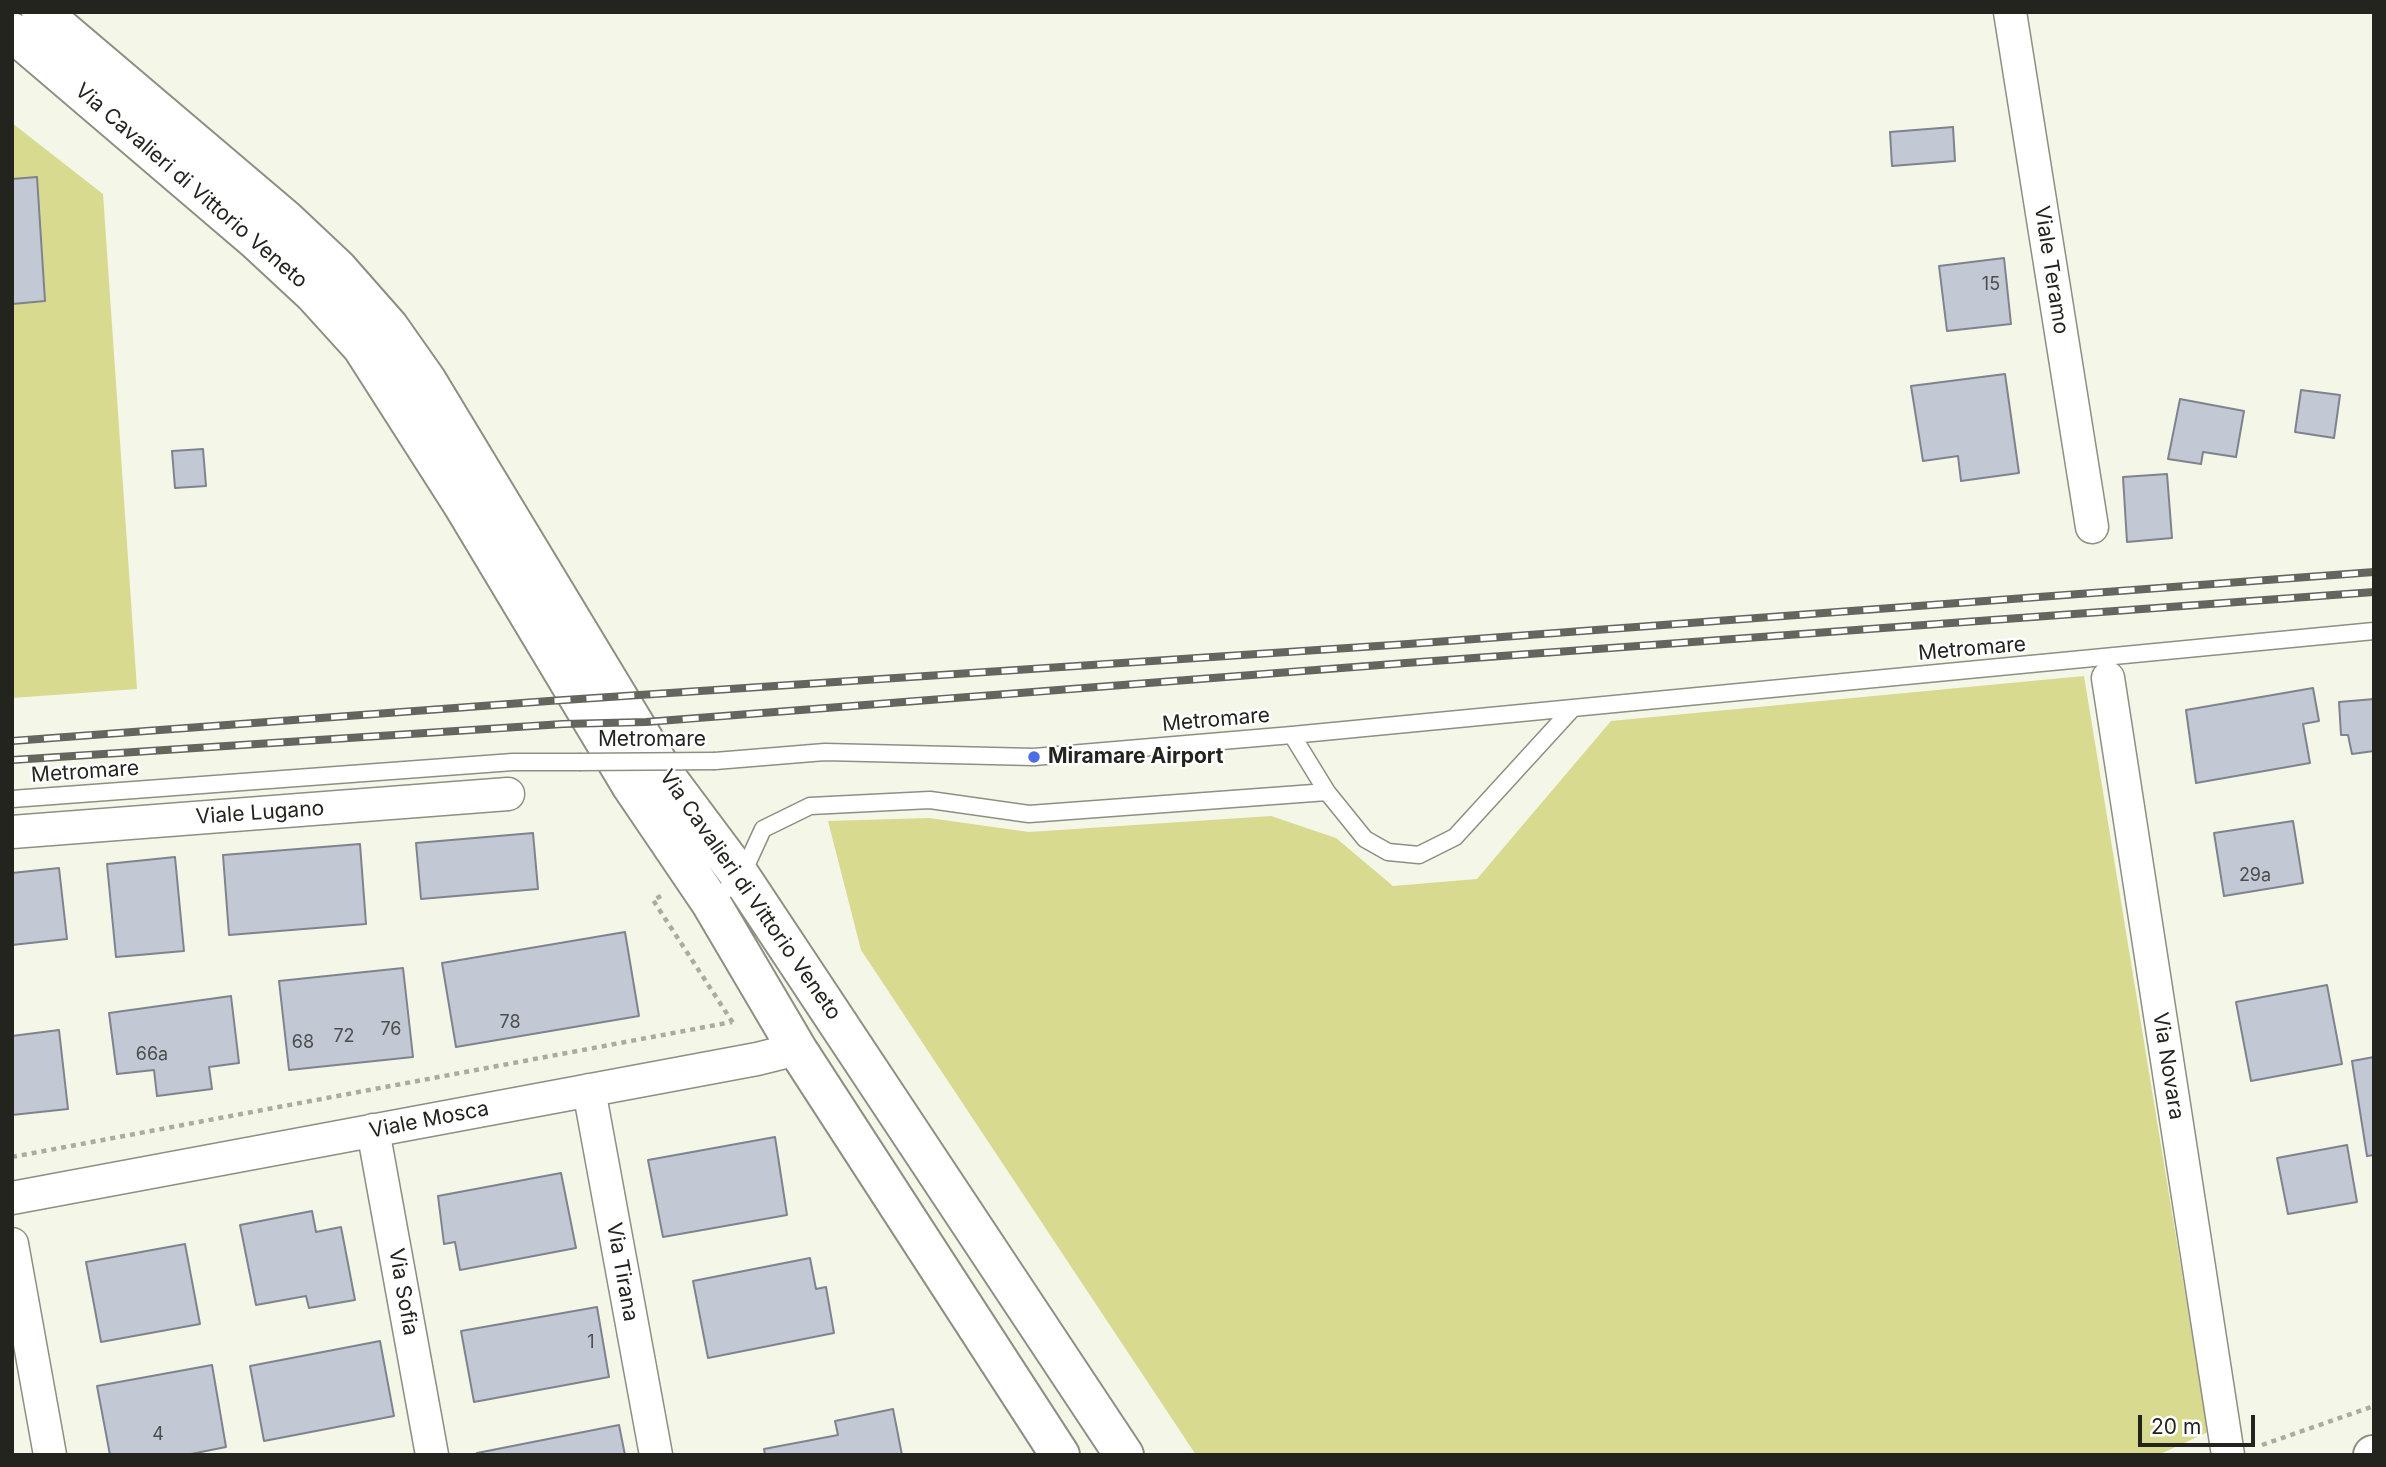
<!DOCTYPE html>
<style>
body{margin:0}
#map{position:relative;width:2386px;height:1467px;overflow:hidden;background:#f4f6e8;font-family:Inter,sans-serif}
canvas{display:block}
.frame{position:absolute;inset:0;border:14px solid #24241f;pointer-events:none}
.scale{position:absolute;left:2138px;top:1415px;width:117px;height:32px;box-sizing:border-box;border:4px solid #24241f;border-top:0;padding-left:9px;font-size:21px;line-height:24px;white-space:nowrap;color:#24241f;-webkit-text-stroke:5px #fff;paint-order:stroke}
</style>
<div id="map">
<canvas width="2386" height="1467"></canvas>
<div class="frame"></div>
<div class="scale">20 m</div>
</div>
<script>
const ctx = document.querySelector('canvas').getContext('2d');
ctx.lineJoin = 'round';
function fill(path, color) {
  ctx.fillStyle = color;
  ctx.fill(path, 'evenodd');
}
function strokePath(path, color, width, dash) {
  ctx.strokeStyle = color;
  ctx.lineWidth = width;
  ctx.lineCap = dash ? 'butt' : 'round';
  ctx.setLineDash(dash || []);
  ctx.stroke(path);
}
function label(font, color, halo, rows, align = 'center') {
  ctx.font = font + ' Inter,sans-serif';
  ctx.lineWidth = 5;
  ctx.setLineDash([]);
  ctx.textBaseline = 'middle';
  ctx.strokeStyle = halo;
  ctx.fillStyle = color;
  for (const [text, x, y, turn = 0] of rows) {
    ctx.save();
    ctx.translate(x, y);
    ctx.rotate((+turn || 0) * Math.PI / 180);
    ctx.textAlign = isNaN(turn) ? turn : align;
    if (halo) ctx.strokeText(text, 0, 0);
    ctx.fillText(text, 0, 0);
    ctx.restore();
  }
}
fill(new Path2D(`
 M12,123L103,194L137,689L12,698Z
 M2084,676L2208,1432L2158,1455H1196L861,950L828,821L929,818L1029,832L1271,816L1336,838L1393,886L1477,879L1611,721Z`), '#d7da8f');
const building = new Path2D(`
 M1953,127L1955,161L1892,166L1890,132Z
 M37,177L45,301L12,304V179Z
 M2004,258L2011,324L1947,331L1939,266Z
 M2005,374L2019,473L1961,481L1958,456L1923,461L1911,386Z
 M2301,390L2340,395L2334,438L2295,432Z
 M2180,399L2244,411L2236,457L2203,452L2201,464L2168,459Z
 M203,449L206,486L175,488L172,451Z
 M2167,474L2172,538L2127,542L2123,477Z
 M2313,688L2319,721L2303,724L2310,763L2196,783L2186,710Z
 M2374,699V751L2352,754L2348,735H2341L2339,702Z
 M2293,821L2303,883L2224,896L2214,833Z
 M533,833L538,889L421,899L416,843Z
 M360,844L366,924L229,935L223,855Z
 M175,857L184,951L116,957L107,864Z
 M59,868L67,939L12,945V873Z
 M625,932L639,1016L456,1047L442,963Z
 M403,968L413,1057L289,1070L279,981Z
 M2327,985L2342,1064L2251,1081L2236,1002Z
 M231,996L239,1063L209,1067L212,1089L157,1096L154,1070L117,1074L109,1013Z
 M59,1030L68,1109L12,1115V1036Z
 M2374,1057V1155L2367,1156L2352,1061Z
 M775,1137L787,1215L663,1237L648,1160Z
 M2347,1145L2357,1202L2288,1214L2277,1158Z
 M561,1173L576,1248L460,1270L455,1242L444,1244L438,1196Z
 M312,1211L316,1232L341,1227L355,1300L309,1308L306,1296L256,1305L240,1225Z
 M185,1244L200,1324L101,1342L86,1262Z
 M810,1258L816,1289L826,1287L834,1333L708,1358L693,1281Z
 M597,1307L609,1377L474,1402L461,1331Z
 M380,1341L394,1416L264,1441L250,1366Z
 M212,1365L226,1447L186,1455H110L97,1386Z
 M893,1409L902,1455H765L764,1449L838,1435L835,1421Z
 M619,1425L625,1455H477V1453Z`);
fill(building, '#c3c8d5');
strokePath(building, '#7e838e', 2);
const lane = new Path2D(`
 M1292,735L1327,792L1365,839L1388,852L1419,855L1455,837L1573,708
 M715,761L825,752L1034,757L1292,735L2374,631
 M12,799L513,762H579
 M711,903L741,877L763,829L810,806L930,800L1029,814L1327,792`);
const street = new Path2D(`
 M2010,12L2092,527
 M2108,678L2228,1455
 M12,832L508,794
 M589,1090L656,1455
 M373,1130L432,1455
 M12,1198L757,1059L797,1049
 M12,1244L50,1455`);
const secondary = new Path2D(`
 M41,12L286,220L337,268L389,327L427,381L667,778L741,877L1124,1455
 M12,32L257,241L313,293L362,347L463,505L631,785L711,903L797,1049L1060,1455
 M2373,1455H2374`);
strokePath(lane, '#8e8f82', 19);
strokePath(street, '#8e8f82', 35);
strokePath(secondary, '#8e8f82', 42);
strokePath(new Path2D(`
 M661,896L653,900L733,1023
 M12,1157L732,1022
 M2262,1445L2374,1406`), '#aaaca1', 4.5, [5, 5]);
strokePath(lane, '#fff', 16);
strokePath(street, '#fff', 32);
strokePath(secondary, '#fff', 38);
const rail = new Path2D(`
 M12,741L549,701L1408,644L2374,572
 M12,760L563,724L646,722L1406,663L2374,592`);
strokePath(rail, '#64655d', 8);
strokePath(rail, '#fff', 5, [16]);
const laneBridge = new Path2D(`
 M579,762L715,761`);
strokePath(laneBridge, '#8e8f82', 19, []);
strokePath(laneBridge, '#fff', 16);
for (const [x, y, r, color] of [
 [1034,757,7,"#4b6fe2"]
]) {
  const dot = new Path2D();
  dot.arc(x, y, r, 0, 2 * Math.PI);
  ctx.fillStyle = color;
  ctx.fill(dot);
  strokePath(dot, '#fff', 2.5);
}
label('18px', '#4c4d4c', null, [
 ["15",1991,285],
 ["29a",2255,876],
 ["78",510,1023],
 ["76",391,1030],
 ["72",344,1037],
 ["68",303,1043],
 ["66a",152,1055],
 ["1",591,1343],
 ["4",158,1435]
]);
label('21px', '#24241f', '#fff', [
 ["Via Cavalieri di Vittorio Veneto",191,186,41],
 ["Viale Teramo",2051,270,81],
 ["Metromare",1972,649,-5],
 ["Metromare",1216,720,-5],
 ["Metromare",652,740],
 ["Metromare",85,772,-4],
 ["Viale Lugano",260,813,-4],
 ["Via Cavalieri di Vittorio Veneto",750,895,55],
 ["Via Novara",2168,1066,81],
 ["Viale Mosca",429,1120,-11],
 ["Via Tirana",622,1272,80],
 ["Via Sofia",403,1292,80]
]);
label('bold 21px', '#24241f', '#fff', [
 ["Miramare Airport",1048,757]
], 'left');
</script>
